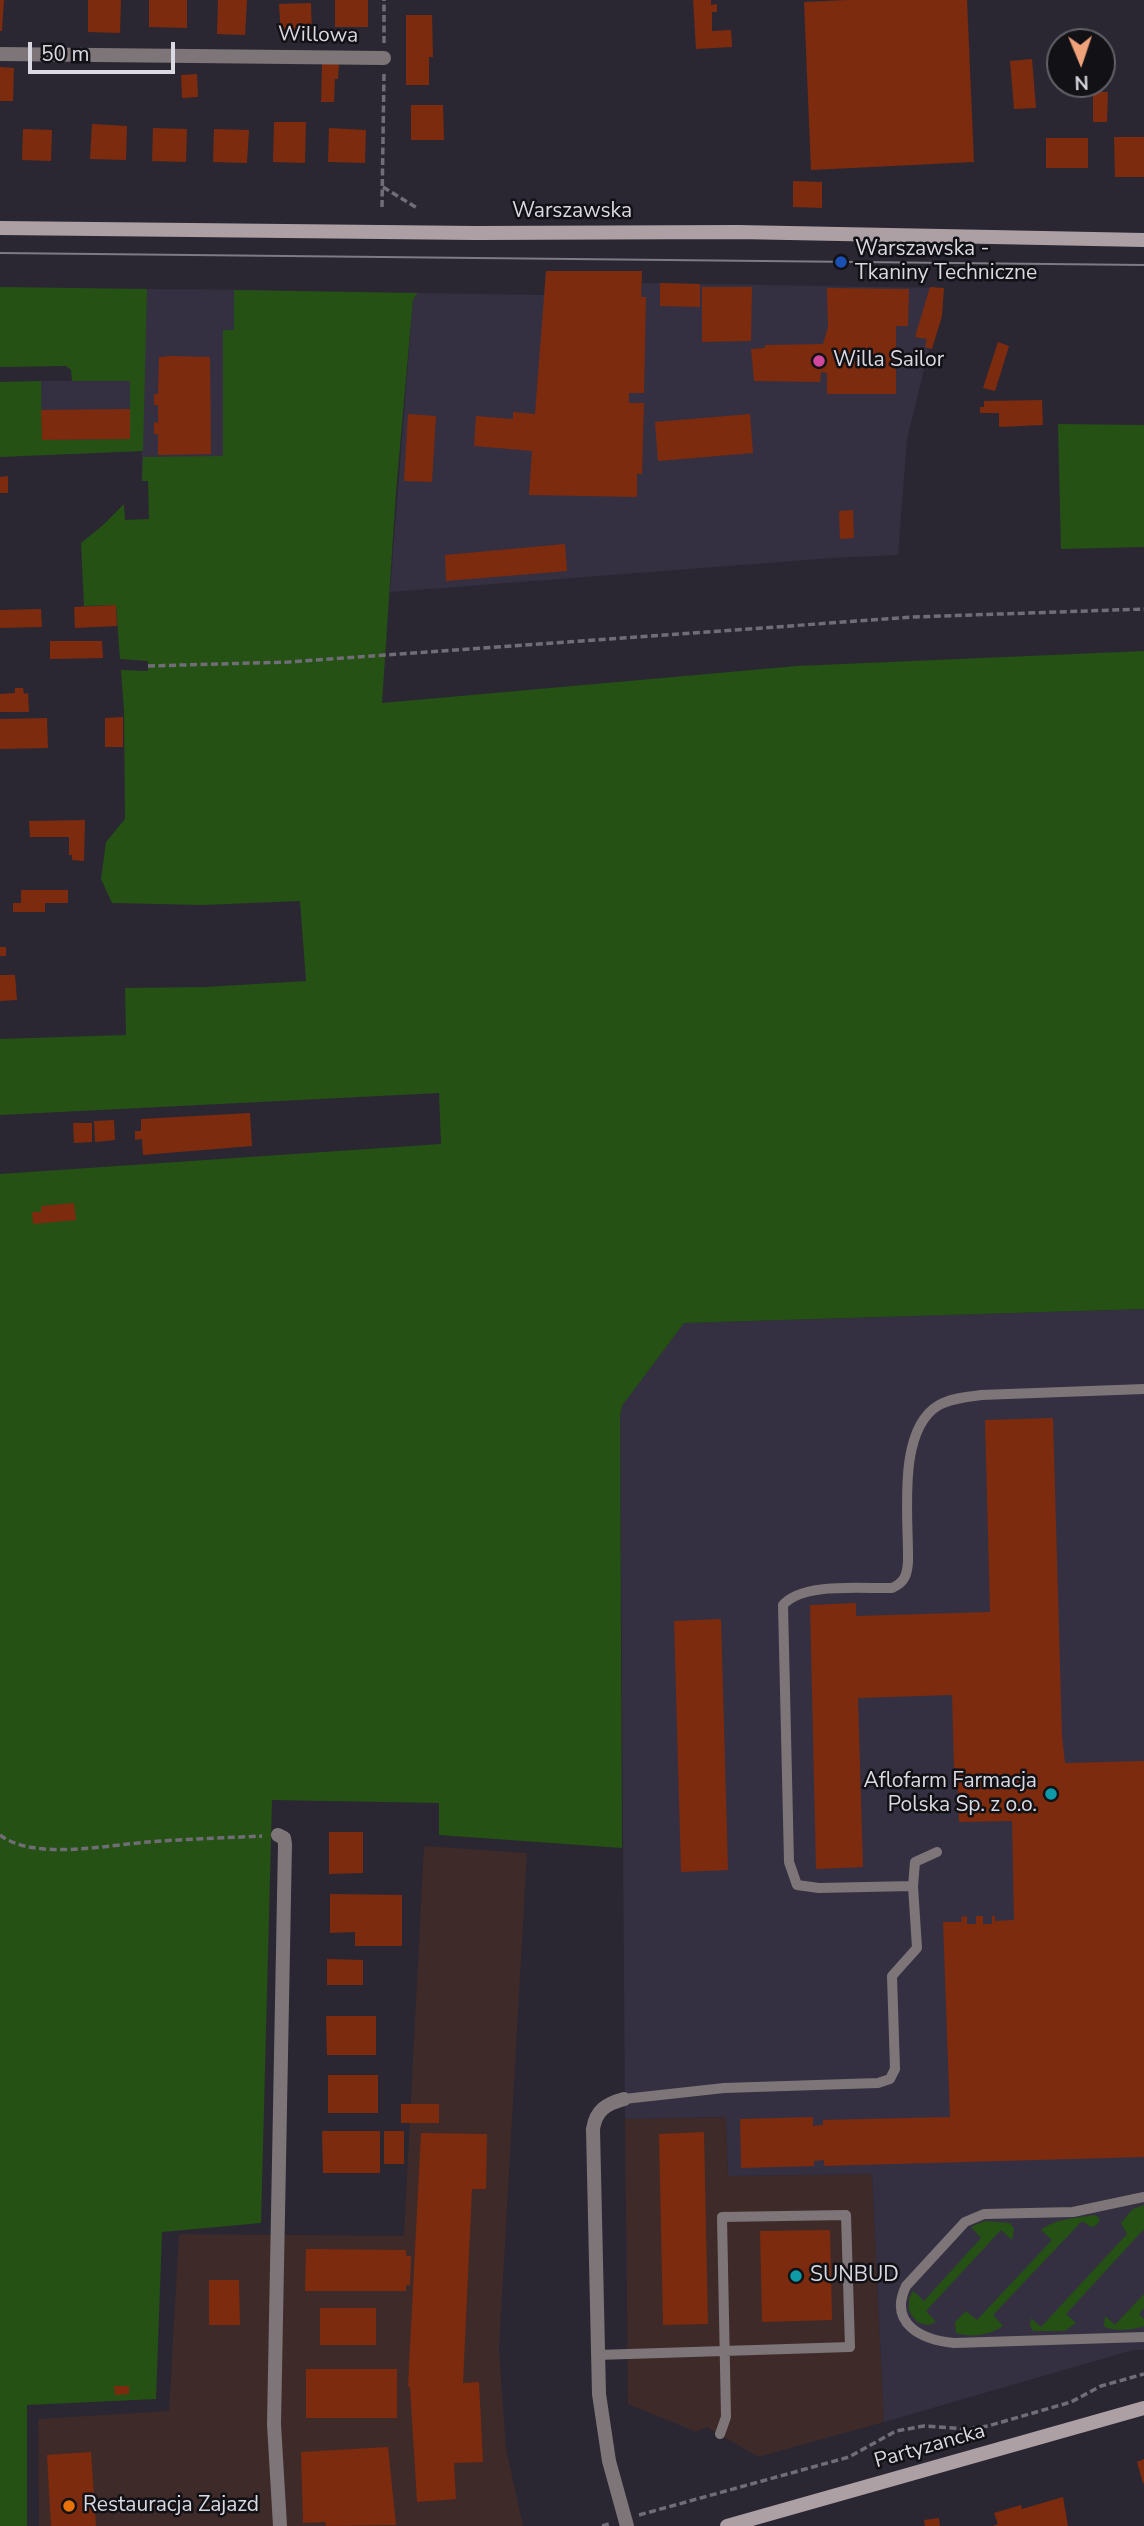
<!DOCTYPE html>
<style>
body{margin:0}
#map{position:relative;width:1144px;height:2526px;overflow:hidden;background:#2a2733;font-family:"Nunito Sans",sans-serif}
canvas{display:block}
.north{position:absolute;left:1046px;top:28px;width:70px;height:70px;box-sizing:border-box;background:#121116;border:2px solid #626167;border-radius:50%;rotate:178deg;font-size:19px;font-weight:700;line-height:28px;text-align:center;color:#dad8e0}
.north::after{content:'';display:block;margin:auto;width:24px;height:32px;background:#f0a27a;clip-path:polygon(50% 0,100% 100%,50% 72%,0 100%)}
.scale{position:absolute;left:28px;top:42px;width:147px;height:32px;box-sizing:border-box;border:4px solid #dad8e0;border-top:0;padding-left:9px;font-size:21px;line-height:24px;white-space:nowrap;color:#dad8e0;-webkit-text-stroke:5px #121116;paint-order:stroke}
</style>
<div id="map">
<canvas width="1144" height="2526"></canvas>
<div class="north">N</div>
<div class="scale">50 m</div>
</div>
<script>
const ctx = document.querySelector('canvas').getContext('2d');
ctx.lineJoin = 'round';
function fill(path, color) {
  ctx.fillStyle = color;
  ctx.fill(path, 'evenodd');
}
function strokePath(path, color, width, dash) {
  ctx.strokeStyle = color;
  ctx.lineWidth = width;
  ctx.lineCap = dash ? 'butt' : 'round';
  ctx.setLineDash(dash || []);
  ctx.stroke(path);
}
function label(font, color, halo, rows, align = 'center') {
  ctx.font = font + ' "Nunito Sans",sans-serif';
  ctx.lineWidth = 5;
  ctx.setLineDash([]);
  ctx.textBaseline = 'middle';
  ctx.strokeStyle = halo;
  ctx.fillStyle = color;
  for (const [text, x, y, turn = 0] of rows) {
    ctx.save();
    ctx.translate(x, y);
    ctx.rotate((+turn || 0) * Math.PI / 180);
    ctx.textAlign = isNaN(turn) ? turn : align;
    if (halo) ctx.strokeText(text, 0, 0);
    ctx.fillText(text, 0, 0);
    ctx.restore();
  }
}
fill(new Path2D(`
 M424,1846L527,1853L499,2349L506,2449L523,2526H39L38,2419L169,2411L179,2234L404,2236Z
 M726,2117L728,2176L872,2174L884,2422L758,2457L707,2427L696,2432L628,2404L625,2119Z`), '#3e2a29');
fill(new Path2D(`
 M546,271H642V283L944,288L907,439L898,555L832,558L390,592L413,299L418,293L544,295Z
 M147,289L270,290V475L142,481V451L42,455L41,381L144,380Z
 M1144,1309V2350H1133L884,2422L872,2174L728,2176L726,2117L625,2119L620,1416L622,1406L684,1323Z`), '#343041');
fill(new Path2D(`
 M0,287L147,289L143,451L0,457V382L41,381L42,440L130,439V381H72L71,370L66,366L0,367Z
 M234,290L418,293L413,299L396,492L382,703L797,666L1144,651V1309L684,1323L622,1406L620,1416L622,1848L439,1835V1803L272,1800L261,2223L162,2232L156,2399L27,2405V2526H0V1174L441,1144L439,1093L0,1115V1039L126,1035L125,988L206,987L306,981L300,901L203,905L112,903L101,879L106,842L125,819L124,711L121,670L148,671V661L120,659L116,605L84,606L81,543L102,526L124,504L125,520L149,519L148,481H142L143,457L223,456V330H234Z
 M1058,424L1144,425V547L1061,549Z
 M1144,2205V2229L1066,2314L1076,2323L1065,2331H1033L1030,2325L1031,2318L1041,2327L1127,2234L1121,2223L1133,2209Z
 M1095,2215L1100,2219L1097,2225L1091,2227L1082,2221L993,2315L1003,2326C990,2335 970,2338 956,2333L955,2322L966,2311L977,2320L1052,2240L1041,2230C1056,2218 1077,2218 1095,2215Z
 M985,2221L1010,2223L1014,2229L1012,2240L1001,2230L926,2311L936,2322L928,2325L917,2322L909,2311V2298L913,2291L924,2301L981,2238L971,2227Z
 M1144,2294V2308L1139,2314L1144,2319V2326C1134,2330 1113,2332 1104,2326L1105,2316L1115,2325Z`), '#255114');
fill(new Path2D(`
 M0,0H4L2,31H0Z
 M88,0H121L120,33L88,32Z
 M149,0H187V28L149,27Z
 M218,0H247L245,35L217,34Z
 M335,0H368V27H335Z
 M693,0H711V5L717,4V12H712V31L731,30L732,47L696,49Z
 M847,0H967L974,162L811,170L804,2Z
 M311,3L312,35L281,36L279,4Z
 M406,15H432L433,57H429V85H406Z
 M1032,59L1036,108L1014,109L1010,61Z
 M322,64H339L338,79H335L334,102H321Z
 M0,67L14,68L13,101H0Z
 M197,74L198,97L182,98L181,75Z
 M1069,84H1101V90L1069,91Z
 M1093,92H1108L1107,122H1093Z
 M411,105H443L444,140H411Z
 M274,122H306L305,163L273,162Z
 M92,124L127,126L126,160L90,159Z
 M153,128L187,129L186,162L152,161Z
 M329,128L366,130L365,163L328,162Z
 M23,129L52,130L51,161L22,160Z
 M214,129L249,130L247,163L213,162Z
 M1114,137H1144V177H1115Z
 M1046,138H1088V168H1046Z
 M793,181L822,182V208L793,207Z
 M546,271H642L641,297H646L644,393H629V403H644L642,474H637V497L529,495L532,451L474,446L476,416L513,419V412L535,414Z
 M660,283L700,284V307L660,306Z
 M702,287H752L751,341L702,342Z
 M930,287L944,288L942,316L932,349L925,347L927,339L915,337Z
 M827,288L909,289L908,326H896V394H827V373L821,372L820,382L754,381L751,349L765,348V345L823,344L828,327Z
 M998,342L1009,346L995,391L983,388Z
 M171,356L210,357L211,454L158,455V434H154V422L158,423V405H154V394H158L159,357Z
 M1042,400L1043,425L999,427V413H980V407H984V401Z
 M130,409V439L42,440L41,410Z
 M408,414L436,416L432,482L404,481Z
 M750,414L753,453L658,461L655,422Z
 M8,476V493H0V477Z
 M853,510L854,538L840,539L839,511Z
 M565,544L567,571L446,581L445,555Z
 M116,605L117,626L75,628L74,607Z
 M41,609L42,627L0,628V610Z
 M50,641H102L103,658L50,659Z
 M15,688H23L24,694L28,693L29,712H0V694L15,693Z
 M123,717V747H105V718Z
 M47,718L48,748L0,749V719Z
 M85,820L84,861L72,860V855H69V837H30L29,821Z
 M21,890H68V903H45V912H13V903H21Z
 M0,947H6V956H0Z
 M0,975H15L17,1000L0,1001Z
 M250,1113L252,1146L143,1155L142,1139L135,1140V1131H141V1119Z
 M114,1120L115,1140L95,1142L94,1121Z
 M73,1123H92V1142L74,1143Z
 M74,1203L76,1220L33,1224L32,1212H41V1206Z
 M1053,1418L1062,1736L1065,1763L1144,1761V2157L824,2166V2160L814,2161V2166L741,2168L740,2119L813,2117V2126L823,2125V2120L950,2117L943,1922H962L961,1917L967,1916V1924H976V1916H983V1924H992V1916H995V1921L1014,1920L1012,1821L959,1822L957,1768H954L952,1695L858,1698L863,1867L816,1869L810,1605L856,1603V1616L990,1612L985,1420Z
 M721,1619L728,1870L681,1872L674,1621Z
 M329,1832H363V1873L329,1874Z
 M330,1894L402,1895V1946H355V1932L330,1933Z
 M327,1959L363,1960V1985H327Z
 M326,2016H376V2055H327Z
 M328,2075H378V2113H328Z
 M401,2104H439V2123H401Z
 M322,2131H380V2173H323Z
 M384,2131H404V2164H384Z
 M704,2132L708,2324L663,2325L659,2134Z
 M421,2133L487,2134L486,2189H472L463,2383L479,2382L483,2462L454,2463L456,2499L417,2502L410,2387L408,2386Z
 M830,2230L832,2320L762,2322L760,2231Z
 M306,2249L406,2250V2256H411L410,2285H406V2291H305Z
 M209,2280H239L240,2325H209Z
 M320,2308H376V2345H320Z
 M306,2369H397V2418H306Z
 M114,2386H129V2394L115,2395Z
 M388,2447L396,2525L326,2526L325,2522L303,2523L301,2452Z
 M91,2452L96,2526H51L47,2455Z
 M1144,2459V2483H1143L1137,2462Z
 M1063,2497L1068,2526H993L998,2524L994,2513L1021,2505L1022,2509Z
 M939,2518L940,2526H925L924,2520Z`), '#7c2b0e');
strokePath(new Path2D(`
 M384,43V0
 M383,187L417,208
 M382,207L384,72
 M148,666L289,662L914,617L1144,609
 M0,1835C34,1861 108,1845 148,1842C186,1839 224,1838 262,1836
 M639,2515L849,2457L896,2431L924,2426L969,2429L988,2426L1071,2402L1101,2386L1144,2374
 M602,2526L612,2523`), '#706d77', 3.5, [7, 3.5]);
strokePath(new Path2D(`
 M913,1886L819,1888L797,1885L789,1862L783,1605C803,1582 862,1589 892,1588C905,1582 907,1575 908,1562C909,1518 896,1430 939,1405C951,1398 967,1397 981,1395L1144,1389
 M624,2099L724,2088L878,2083L890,2079L895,2069L892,1976L917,1948L913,1886L915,1862L937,1852
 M1144,2197L1073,2212L984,2214L965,2222L906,2286C888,2324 922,2340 954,2343L1144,2337
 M597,2355L850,2347L846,2215L722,2217L726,2417L720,2434`), '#7d7578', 10);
strokePath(new Path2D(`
 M0,54L384,58
 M278,1835L284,1838L285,1844L274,2424L280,2526
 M624,2099C606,2104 596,2110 593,2129L599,2394L609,2461L627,2526`), '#7d7578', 14);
strokePath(new Path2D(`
 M0,228L476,233L738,232L1144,240
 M727,2526L1144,2408`), '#ada0a5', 14);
strokePath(new Path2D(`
 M0,253L1144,265`), '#7e7b85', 2);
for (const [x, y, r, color] of [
 [841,262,7,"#1a4fb4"],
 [819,361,7,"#d1479c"],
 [1051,1794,7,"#0f9aa8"],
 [796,2276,7,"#0f9aa8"],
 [69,2506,7,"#e8710a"]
]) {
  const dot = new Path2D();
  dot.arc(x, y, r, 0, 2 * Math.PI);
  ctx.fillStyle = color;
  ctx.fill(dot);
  strokePath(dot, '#121116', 2.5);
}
label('21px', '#dad8e0', '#121116', [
 ["Willowa",318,36,1],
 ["Warszawska",572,212],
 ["Partyzancka",930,2447,-16]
]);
label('21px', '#dad8e0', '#121116', [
 ["Warszawska -",855,250],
 ["Tkaniny Techniczne",855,274],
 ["Willa Sailor",833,361],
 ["Aflofarm Farmacja",1037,1782,"right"],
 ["Polska Sp. z o.o.",1037,1806,"right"],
 ["SUNBUD",810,2276],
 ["Restauracja Zajazd",83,2506]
], 'left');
</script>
